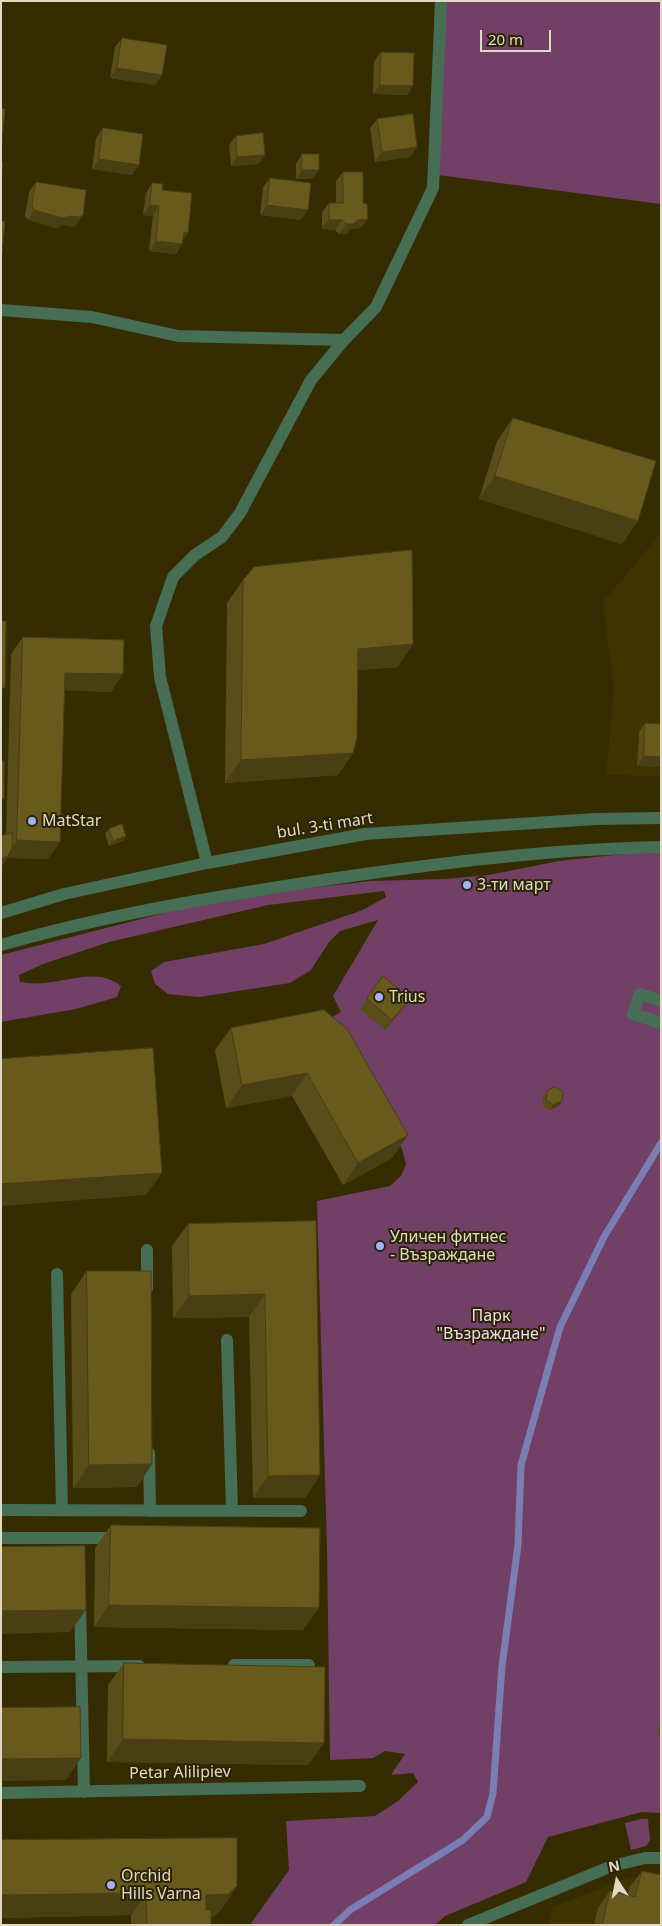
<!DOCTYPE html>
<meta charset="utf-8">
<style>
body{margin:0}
#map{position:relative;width:662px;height:1926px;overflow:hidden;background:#362c02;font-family:"Noto Sans",sans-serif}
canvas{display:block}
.frame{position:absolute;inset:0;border:2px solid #e0dac5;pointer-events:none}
.north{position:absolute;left:592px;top:1856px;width:50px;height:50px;-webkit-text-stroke:4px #2a2304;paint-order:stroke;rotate:349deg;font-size:14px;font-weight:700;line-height:20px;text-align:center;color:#e0dac5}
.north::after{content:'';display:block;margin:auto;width:18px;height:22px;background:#e0dac5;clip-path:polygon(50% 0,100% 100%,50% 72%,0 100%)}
.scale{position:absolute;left:480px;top:30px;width:71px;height:22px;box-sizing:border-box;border:2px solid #e0dac5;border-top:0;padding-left:6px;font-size:15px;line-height:18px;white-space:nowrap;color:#e0dac5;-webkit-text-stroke:4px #2a2304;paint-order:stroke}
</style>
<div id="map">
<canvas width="662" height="1926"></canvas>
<div class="frame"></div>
<div class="north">N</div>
<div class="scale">20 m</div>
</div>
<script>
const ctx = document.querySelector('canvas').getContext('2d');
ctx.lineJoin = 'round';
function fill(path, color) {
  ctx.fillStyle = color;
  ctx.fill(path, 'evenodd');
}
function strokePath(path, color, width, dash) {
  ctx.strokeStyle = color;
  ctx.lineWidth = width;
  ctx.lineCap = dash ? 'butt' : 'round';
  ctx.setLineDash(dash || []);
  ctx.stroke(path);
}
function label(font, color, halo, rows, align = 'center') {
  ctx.font = font + ' "Noto Sans",sans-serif';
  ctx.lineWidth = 4;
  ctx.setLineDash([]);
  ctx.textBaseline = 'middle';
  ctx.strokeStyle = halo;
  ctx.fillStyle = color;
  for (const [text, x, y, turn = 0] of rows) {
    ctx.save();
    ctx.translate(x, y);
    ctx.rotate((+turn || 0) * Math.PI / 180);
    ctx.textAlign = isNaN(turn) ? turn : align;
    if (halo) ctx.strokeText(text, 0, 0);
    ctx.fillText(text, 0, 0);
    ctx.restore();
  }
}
fill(new Path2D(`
 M661,533V776L606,775L614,689L603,602Z
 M630,1877L661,1881V1925H549L553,1907Z`), '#3f3300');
fill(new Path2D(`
 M437,1H661V204L438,175Z
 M632,853H661V1813L642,1812L548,1837L526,1882L445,1916L435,1925H250L289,1870L286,1821L375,1816L398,1801L418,1782L413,1773L391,1775L405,1754L385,1751L373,1758L330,1760L327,1548L317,1201L390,1186L401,1176L406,1164L402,1149L327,1020L341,1012L333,996L378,920L340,931L329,942L311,970L290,983L199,997L168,994L155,984L151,971L164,962L264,944L363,910L386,897L384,891L268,905L109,942L43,964L19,975L20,982C28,983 37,984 44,983C72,981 97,968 121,986L117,997L76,1009L1,1022V955L180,909L302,889L371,881L446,879L489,875L559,861Z
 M641,1819H648L650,1840L646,1846L631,1850L625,1823Z`), '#724067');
strokePath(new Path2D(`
 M334,1925L350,1910L463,1840L487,1817L493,1793L502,1666L518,1545L521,1465L560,1327L604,1237L661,1143`), '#7a7eb4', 7);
strokePath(new Path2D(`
 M1,310L92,317L178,336L344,340
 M207,863L160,677L156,626L173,577L195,555L222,537L240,513L311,380L344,340L376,307L433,188L441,1
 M1,913L64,894L207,863L365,834L596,819L661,818
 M1,945C109,914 219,896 330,879C440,863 550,849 661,847
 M661,1001L640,994L633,1014L661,1023
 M147,1250V1288
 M57,1274L62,1510
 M227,1340L232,1511
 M149,1453L150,1511
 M1,1510L301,1511
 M1,1538H119
 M80,1600L84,1792
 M234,1665H309
 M1,1667L139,1666
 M1,1793L360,1786
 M468,1925L612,1866L645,1858H661`), '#466e55', 12);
fill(new Path2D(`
 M122,38L162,75L155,85L110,78L115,47Z
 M381,52L407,95L373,94L374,61Z
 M377,119L417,147L410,157L375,162L370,128Z
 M103,128L132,175L92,169L96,138Z
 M236,136L265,155L258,164L231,166L229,145Z
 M302,154L319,170L312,179H296V164Z
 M343,172L361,228L350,229L347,234H339L335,230L322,229V212L329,203H336V181Z
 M270,178L301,220L260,215L263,187Z
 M36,182L83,215L76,225L73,227L63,225L56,228L28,220L25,216L29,192Z
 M152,183L162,190L183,241L182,244L176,254L149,251L153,216L143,215L146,193Z
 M513,418L638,521L622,544L479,499L497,441Z
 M243,580L398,667L357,670L338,775L225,783L227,603Z
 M23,637L111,692L65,690L48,859L7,858L1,866L6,835L11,654Z
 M645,723L661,767L637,766L639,732Z
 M109,829L126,836L123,841L109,846L105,834Z
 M383,976L403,1008L385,1030L360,1009Z
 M324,1010L408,1135L392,1158L343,1185L292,1096L226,1108L215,1050L231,1028Z
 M547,1091L559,1106L550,1110L542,1105L543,1096Z
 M316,1221L320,1475L305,1498H253L249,1317L173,1318L172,1246L188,1224Z
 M87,1271L137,1487L73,1488L71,1294Z
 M111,1525L303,1630L94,1627L95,1548Z
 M124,1663L324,1743L308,1765L107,1762L108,1685Z
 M661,1723V1737L658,1735L659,1726Z
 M1,1840L222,1909L213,1917H211V1925H131V1915L1,1918Z
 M642,1871L661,1925H594L598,1908L610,1891L628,1895L629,1888Z`), '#594d19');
fill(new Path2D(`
 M117,68L162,75L155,85L110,78Z
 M380,85L413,86L407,95L373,94Z
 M417,147L410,157L375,162L382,152Z
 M265,155L258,164L231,166L237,157Z
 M99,159L139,165L132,175L92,169Z
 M302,170H319L312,179H296Z
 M150,205L159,206L153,216L143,215Z
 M267,205L308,210L301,220L260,215Z
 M34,210L70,216L83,215L76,225L73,227L63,225L56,228L28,220Z
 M368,219L361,228L350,229L347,234H339L346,224L357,220Z
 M329,220H342L335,230L322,229Z
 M184,232L188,233L182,242Z
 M156,241L182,244L176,254L149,251Z
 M495,476L638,521L622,544L479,499Z
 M413,644L398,667L342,671L358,649Z
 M65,673L123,674L111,692L53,690Z
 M353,753L338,775L225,783L241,760Z
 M644,756L661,757V767L637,766Z
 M126,836L123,841L109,846L113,841Z
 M17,840L60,842L48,859L7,858L1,866V858L5,857Z
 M410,999L403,1008L385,1030L392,1020Z
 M307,1073L292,1096L226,1108L242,1085Z
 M562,1101L559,1106L550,1110L553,1105Z
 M408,1135L392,1158L343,1185L358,1163Z
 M162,1173L146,1195L1,1206V1184Z
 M265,1294L249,1317L173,1318L189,1296Z
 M152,1464L137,1487L73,1488L89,1465Z
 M320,1475L305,1498H253L268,1476Z
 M109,1605L319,1608L303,1630L94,1627Z
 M86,1610L70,1632L1,1634V1611Z
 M123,1739L324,1743L308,1765L107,1762Z
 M81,1758L66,1780L1,1781V1759Z
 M237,1886L222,1909L213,1917L190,1918L206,1895Z
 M146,1893L131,1915L1,1918V1895Z`), '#493f14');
const building = new Path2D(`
 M122,38L167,45L162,75L117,68Z
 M381,52L414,53L413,86L380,85Z
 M1,108L5,109L2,143H1Z
 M413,114L417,147L382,152L377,119Z
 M103,128L143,134L139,165L99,159Z
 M263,133L265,155L237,157L236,136Z
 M302,154H319V170H302Z
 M1,163H3L1,180Z
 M343,172H363V203L367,204L368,219L357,220L353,224H346L342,220H329V203H343Z
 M270,178L311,183L308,210L267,205Z
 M36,182L86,190L83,215L80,217L70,216L63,218L34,210L32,206Z
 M152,183L163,184L162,190L192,193L188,233L184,232L182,244L156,241L159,206L150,205Z
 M1,221H5L2,254H1Z
 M513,418L656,461L638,521L495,476Z
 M412,550L413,644L358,649L357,738L353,753L241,760L243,580L254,567Z
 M1,621H6L5,688H1Z
 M23,637L124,640L123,674L65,673L60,842L17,840Z
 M645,723L661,724V757L644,756Z
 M1,761H4V799H1Z
 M122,824L126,836L113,841L109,829Z
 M12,833V848L8,856L1,858V836Z
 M383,976L410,999L392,1020L367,999Z
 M324,1010L347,1029L408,1135L358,1163L307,1073L242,1085L231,1028Z
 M153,1048L162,1173L1,1184V1059Z
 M555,1087L563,1092L562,1101L553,1105L546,1100L547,1091Z
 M316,1221L320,1475L268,1476L265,1294L189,1296L188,1224Z
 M87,1271H151L152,1464L89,1465Z
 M111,1525L320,1528L319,1608L109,1605Z
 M85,1546L86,1610L1,1611V1547Z
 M124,1663L325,1667L324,1743L123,1739Z
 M80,1707L81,1758L1,1759V1708Z
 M237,1838V1886L228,1894L206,1895V1910H211V1925H147L146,1893L1,1895V1840Z
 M642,1871L661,1875V1925H602L610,1891L635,1897Z`);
fill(building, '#685a1d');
strokePath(building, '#493f14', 1);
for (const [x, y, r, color] of [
 [32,821,5,"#a4b2fc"],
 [467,885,5,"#a4b2fc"],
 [379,997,5,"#a4b2fc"],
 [380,1246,5,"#a4b2fc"],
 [111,1885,5,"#a4b2fc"]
]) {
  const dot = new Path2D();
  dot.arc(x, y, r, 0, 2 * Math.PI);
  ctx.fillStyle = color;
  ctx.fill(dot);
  strokePath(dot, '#2a2304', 2);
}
label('16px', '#e0dac5', '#2a2304', [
 ["MatStar",42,821],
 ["3-ти март",477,885],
 ["Trius",389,997],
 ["Уличен фитнес",390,1237],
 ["- Възраждане",390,1255],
 ["Orchid",121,1876],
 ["Hills Varna",121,1894]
], 'left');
label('16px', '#e0dac5', '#2a2304', [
 ["bul. 3-ti mart",325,826,-9],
 ["Petar Alilipiev",180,1773,-1]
]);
label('16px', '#f3dced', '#2a2304', [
 ["Парк",491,1316],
 ["\"Възраждане\"",491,1334]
]);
</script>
